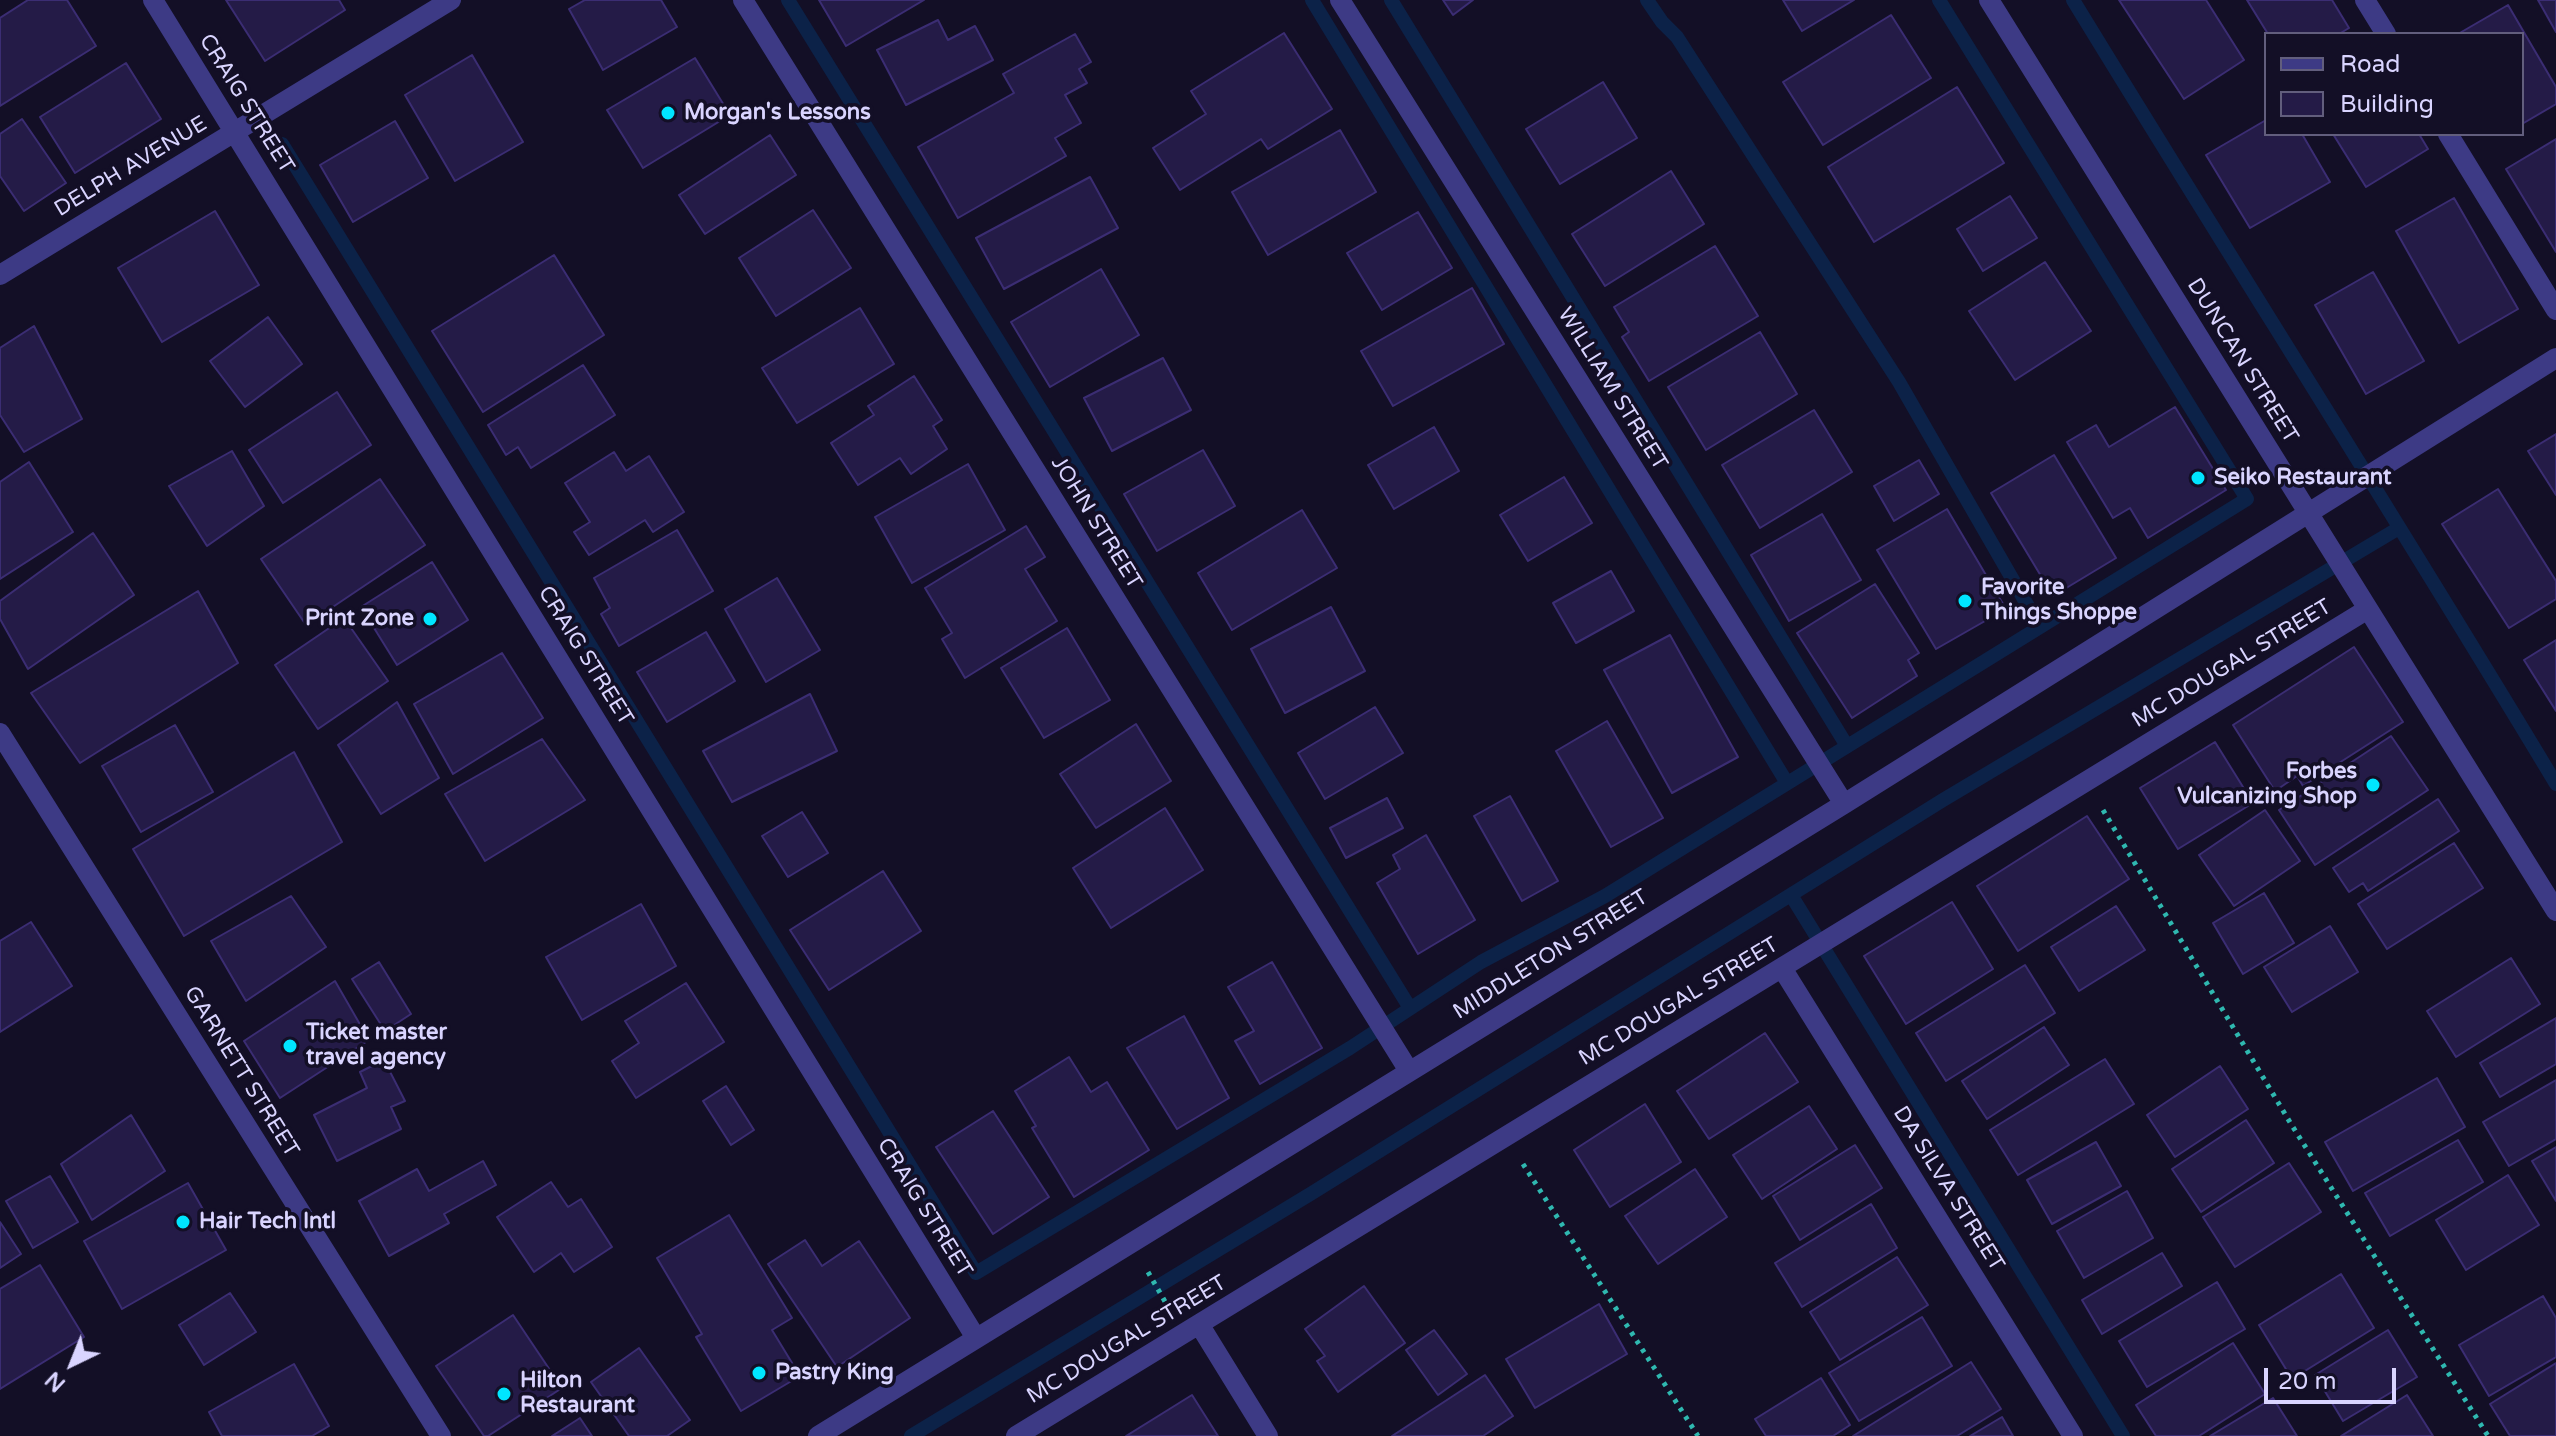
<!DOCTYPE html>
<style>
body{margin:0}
#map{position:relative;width:2556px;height:1436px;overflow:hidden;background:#130f26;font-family:"Varela Round",sans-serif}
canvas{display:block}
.legend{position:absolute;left:2264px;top:32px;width:260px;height:104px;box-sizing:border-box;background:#130f26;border:2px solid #625e7d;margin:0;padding:10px 14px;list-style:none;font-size:24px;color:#d9d4ff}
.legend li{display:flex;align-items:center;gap:16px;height:40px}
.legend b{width:40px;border:2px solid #625e7d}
.north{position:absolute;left:32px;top:1324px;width:80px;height:80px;-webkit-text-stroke:6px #130f26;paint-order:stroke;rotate:223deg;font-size:22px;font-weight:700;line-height:32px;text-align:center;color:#d9d4ff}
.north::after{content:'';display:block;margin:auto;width:28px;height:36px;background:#d9d4ff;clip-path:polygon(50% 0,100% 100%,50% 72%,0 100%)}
.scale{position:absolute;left:2264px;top:1368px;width:132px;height:36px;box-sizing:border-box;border:4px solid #d9d4ff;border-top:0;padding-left:10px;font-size:24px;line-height:28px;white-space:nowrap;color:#d9d4ff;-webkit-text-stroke:6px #130f26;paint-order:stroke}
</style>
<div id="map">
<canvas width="2556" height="1436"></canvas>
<ul class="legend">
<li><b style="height:10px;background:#3d3a85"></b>Road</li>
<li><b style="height:22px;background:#241b47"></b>Building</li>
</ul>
<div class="north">N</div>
<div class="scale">20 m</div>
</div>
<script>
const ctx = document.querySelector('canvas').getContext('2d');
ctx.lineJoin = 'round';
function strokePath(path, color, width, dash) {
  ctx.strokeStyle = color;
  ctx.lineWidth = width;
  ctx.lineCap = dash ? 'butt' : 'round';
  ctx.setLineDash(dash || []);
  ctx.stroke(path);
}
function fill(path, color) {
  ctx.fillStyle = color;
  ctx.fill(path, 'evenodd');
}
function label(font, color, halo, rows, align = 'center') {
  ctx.font = font + ' "Varela Round",sans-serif';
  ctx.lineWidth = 7;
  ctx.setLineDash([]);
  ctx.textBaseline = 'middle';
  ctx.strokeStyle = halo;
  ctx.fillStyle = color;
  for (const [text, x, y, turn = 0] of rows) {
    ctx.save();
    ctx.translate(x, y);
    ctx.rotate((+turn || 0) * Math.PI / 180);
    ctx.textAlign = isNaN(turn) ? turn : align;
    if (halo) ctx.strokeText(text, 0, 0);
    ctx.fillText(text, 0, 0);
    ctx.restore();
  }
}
strokePath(new Path2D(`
 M788,0L1410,1008
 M1312,0L1787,783
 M1391,0L1847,746
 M1647,0L1662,22L1677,37L1899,382L2040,627
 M2073,0C2233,262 2398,521 2556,784
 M282,144L976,1273L1350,1048L1481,962L1605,896L2247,499L1939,0
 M1791,895L2123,1436
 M911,1436L1312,1193L1943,800L2399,528`), '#0c2248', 14);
const building = new Path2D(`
 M28,0H67L96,46L0,106V18Z
 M226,0H339L345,10L265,61Z
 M585,0H661L677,27L603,70L569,9Z
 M819,0H924L846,46Z
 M1443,0H1473L1453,15Z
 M1783,0H1854L1802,31Z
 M2119,0H2206L2244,60L2184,99Z
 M2247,0H2332L2349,28L2339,34H2268Z
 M2538,0H2556V32Z
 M2508,5L2556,87V104L2522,124V34H2458Z
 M1891,15L1931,78L1823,145L1783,82Z
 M938,20L948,40L975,26L993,60L906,105L877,50Z
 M1284,33L1332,109L1268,149L1261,139L1180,190L1153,148L1206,114L1191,91Z
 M1075,34L1091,62L1079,69L1087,83L1065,95L1081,123L1055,138L1066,156L958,218L918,147L1014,93L1003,74Z
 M472,55L523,142L455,181L405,95Z
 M695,58L730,115L643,168L607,110Z
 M126,63L161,119L75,173L40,117Z
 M1603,82L1637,138L1560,184L1526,129Z
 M1957,87L2004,163L1874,242L1828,167Z
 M22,119L66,183L24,211L0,176V134Z
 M2266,120V134H2302L2330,182L2250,228L2206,155Z
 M395,121L428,178L353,222L320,165Z
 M1340,130L1376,192L1268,255L1232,192Z
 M2333,134H2419L2428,149L2366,187Z
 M770,135L796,175L705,234L679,195Z
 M2556,139V252L2506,169Z
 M1671,171L1704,224L1605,286L1572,234Z
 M1090,177L1118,228L1004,289L976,238Z
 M2010,196L2037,238L1983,271L1957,229Z
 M2454,198L2518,309L2459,343L2396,231Z
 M813,210L851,268L776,316L739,258Z
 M215,211L259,285L162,342L118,268Z
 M1418,212L1452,268L1382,310L1347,253Z
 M1715,246L1758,316L1649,381L1622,337L1629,332L1614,307Z
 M554,255L604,335L483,412L432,331Z
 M2045,262L2091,331L2015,380L1969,311Z
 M1101,269L1139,335L1050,387L1011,322Z
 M2373,272L2424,361L2366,394L2315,305Z
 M1472,288L1504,344L1393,406L1361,351Z
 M860,308L894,364L797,423L762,368Z
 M268,317L302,364L245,407L210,361Z
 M34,326L82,419L24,452L0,415V348Z
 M1760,332L1797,394L1706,450L1668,387Z
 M1163,358L1191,410L1112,451L1084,398Z
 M583,365L615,415L531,468L518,447L506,455L488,425Z
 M914,376L942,420L933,426L947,449L911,474L900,458L858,485L831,443L874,415L868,406Z
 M337,392L371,445L283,503L249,450Z
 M2175,407L2226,490L2148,538L2130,508L2113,518L2067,442L2096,425L2109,447Z
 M1814,410L1852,472L1760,528L1722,465Z
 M1434,427L1459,471L1394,509L1368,465Z
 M2556,434V495L2528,451Z
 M1203,450L1235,506L1157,551L1124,494Z
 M232,451L264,506L207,546L169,486Z
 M614,452L626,471L649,456L684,512L653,532L645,520L589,555L574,532L590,522L565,483Z
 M2054,455L2116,558L2053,596L1991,493Z
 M1919,460L1939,494L1894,521L1874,486Z
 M29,462L73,532L0,579V482Z
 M968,464L1005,530L912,583L875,517Z
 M1564,477L1592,523L1528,561L1500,515Z
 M380,479L425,545L306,625L261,559Z
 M2498,489L2556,581V599L2509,628L2442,524Z
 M1947,509L2006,609L1936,649L1877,550Z
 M1302,510L1337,568L1232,630L1198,573Z
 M1822,514L1861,580L1789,621L1751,555Z
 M1026,526L1045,557L1025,569L1057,621L965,678L942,639L952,633L925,588Z
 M677,530L713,591L619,646L601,614L610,608L594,578Z
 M93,533L134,595L28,669L0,619V601Z
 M432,562L468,620L397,665L361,607Z
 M1611,571L1634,611L1576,643L1553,603Z
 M777,578L820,650L766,682L725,609Z
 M1875,584L1919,653L1908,660L1917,676L1852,718L1797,633Z
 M198,591L238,663L80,763L31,693Z
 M1331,607L1365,671L1285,713L1251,649Z
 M344,618L388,681L318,729L275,665Z
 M1067,628L1110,700L1044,738L1001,668Z
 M706,632L735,681L667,722L637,672Z
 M1670,635L1738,757L1672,793L1604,670Z
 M2556,640V711L2524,660Z
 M2354,647L2403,722L2303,786L2297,776L2275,791L2233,725Z
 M502,653L543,718L453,774L414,704Z
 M810,694L837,751L732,802L703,751Z
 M397,702L439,778L381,814L338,745Z
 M1375,707L1403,753L1325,799L1298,753Z
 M1607,721L1663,818L1611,847L1556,751Z
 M1136,724L1171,781L1096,828L1060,774Z
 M175,725L213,792L141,832L102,766Z
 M2391,736L2428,790L2315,865L2279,810Z
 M542,739L585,800L485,861L445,794Z
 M2215,742L2253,803L2178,849L2140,788Z
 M294,752L342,842L184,936L133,849Z
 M1510,796L1558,881L1522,901L1474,816Z
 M1387,798L1403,828L1346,858L1330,828Z
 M2438,799L2459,831L2368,891L2363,883L2349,892L2333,868Z
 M1165,808L1203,870L1111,928L1073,868Z
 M2265,810L2300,861L2234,906L2199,855Z
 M802,812L828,853L788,877L762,836Z
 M2087,816L2129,879L2018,951L1977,886Z
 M1426,835L1475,920L1418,954L1377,883L1400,869L1393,855Z
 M2454,843L2483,888L2387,949L2358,904Z
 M883,871L921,931L829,990L790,930Z
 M2264,893L2294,943L2243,974L2213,923Z
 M291,896L326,947L246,1001L211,941Z
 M1952,902L1993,969L1906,1024L1864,956Z
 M641,904L676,966L582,1020L546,957Z
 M2116,906L2145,950L2079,991L2051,947Z
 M31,922L72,986L0,1032V941Z
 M2330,926L2358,972L2292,1012L2264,967Z
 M2511,958L2540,1004L2456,1057L2427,1011Z
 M379,962L411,1014L385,1031L352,979Z
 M1272,962L1322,1048L1260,1084L1235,1041L1254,1031L1228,987Z
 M2025,965L2055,1013L1946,1081L1916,1033Z
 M335,981L369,1040L280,1098L244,1041Z
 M686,983L724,1042L636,1098L612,1061L639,1043L625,1021Z
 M1184,1016L1229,1098L1177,1129L1127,1048Z
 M2556,1018V1064L2500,1097L2480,1063Z
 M2044,1027L2069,1065L1987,1119L1962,1081Z
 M1765,1033L1798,1082L1709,1139L1677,1091Z
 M1069,1057L1091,1092L1107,1082L1149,1150L1074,1197L1032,1128L1036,1126L1015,1091Z
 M2105,1059L2134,1104L2018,1175L1990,1130Z
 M384,1060L405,1101L391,1107L401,1129L337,1161L314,1115L367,1088L360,1072Z
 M2220,1066L2248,1109L2175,1157L2147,1115Z
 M2437,1078L2465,1127L2353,1191L2325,1142Z
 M2556,1080V1139L2509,1166L2483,1122Z
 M726,1086L754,1130L731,1145L703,1101Z
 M1645,1104L1681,1162L1610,1207L1574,1150Z
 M1809,1106L1837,1149L1762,1199L1733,1155Z
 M993,1111L1049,1197L993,1234L936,1147Z
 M131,1115L165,1171L92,1220L61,1164Z
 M2246,1120L2274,1163L2201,1212L2172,1169Z
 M2458,1140L2483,1182L2390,1236L2365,1193Z
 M2096,1142L2121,1186L2052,1224L2027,1180Z
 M1855,1145L1882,1188L1800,1240L1773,1196Z
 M2556,1147V1201L2532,1161Z
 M483,1161L496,1185L444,1214L449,1223L389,1256L359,1201L417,1169L429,1191Z
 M2289,1163L2321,1212L2235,1267L2203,1217Z
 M1695,1169L1727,1217L1658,1264L1625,1216Z
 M2508,1175L2539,1225L2466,1270L2436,1220Z
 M50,1176L78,1222L33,1248L6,1201Z
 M551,1182L568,1207L581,1199L612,1247L574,1272L561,1253L534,1272L497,1217Z
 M188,1183L226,1250L122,1309L84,1241Z
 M2127,1191L2153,1238L2084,1278L2057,1231Z
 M1871,1204L1897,1248L1802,1307L1775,1263Z
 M729,1215L792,1318L772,1330L800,1376L741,1411L696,1337L702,1334L657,1258Z
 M0,1222L21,1254L0,1268Z
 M805,1240L822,1266L859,1241L910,1318L837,1367L768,1264Z
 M2162,1253L2182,1286L2102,1334L2082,1300Z
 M1897,1257L1928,1305L1840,1360L1810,1312Z
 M40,1265L84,1337L0,1389V1289Z
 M2341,1274L2374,1328L2292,1379L2259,1325Z
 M2217,1282L2245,1329L2147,1387L2119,1341Z
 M1364,1286L1405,1343L1338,1392L1317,1361L1325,1356L1305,1329Z
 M230,1293L256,1332L204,1365L179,1325Z
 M2543,1296L2556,1318V1357L2489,1396L2459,1345Z
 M1599,1304L1627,1354L1535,1408L1506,1359Z
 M513,1315L562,1388L488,1436H484L436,1366Z
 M1922,1317L1952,1366L1859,1421L1829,1373Z
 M1434,1330L1467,1374L1438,1395L1406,1350Z
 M2388,1330L2417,1377L2343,1421L2315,1375Z
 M2233,1343L2265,1394L2199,1436H2156L2136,1405Z
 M639,1348L690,1420L667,1436H629L591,1382Z
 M1971,1362L2001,1409L1957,1436H1853Z
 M2556,1363V1436H2510L2490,1404Z
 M294,1364L329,1426L312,1436H222L209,1412Z
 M1485,1375L1513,1416L1483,1436H1392Z
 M1821,1378L1850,1425L1833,1436H1766L1755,1419Z
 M1192,1395L1218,1436H1126Z
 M2407,1395L2433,1436H2341Z
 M2273,1398L2297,1436H2210Z
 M2002,1417L2013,1436H1970Z
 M580,1418L592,1436H552Z`);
fill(building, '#241b47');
strokePath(building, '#3b2d73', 2);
strokePath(new Path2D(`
 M2103,810L2291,1124L2488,1436
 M1523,1164L1698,1436
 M1148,1272L1167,1305`), '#2fb8b0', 5, [4, 6]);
strokePath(new Path2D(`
 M153,0L976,1338
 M743,0L1409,1071
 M1340,0L1844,804
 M1989,0L2556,911
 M2365,0L2386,34
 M2448,134L2556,310
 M0,275L451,0
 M0,733L441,1436
 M1782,968L2073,1436
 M1199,1324L1268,1436
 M818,1436L1844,804L2556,358
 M1016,1436L2368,609`), '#3d3a85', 20);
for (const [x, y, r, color] of [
 [668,113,8,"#00e5ff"],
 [2198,478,8,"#00e5ff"],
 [1965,601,8,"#00e5ff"],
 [430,619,8,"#00e5ff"],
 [2373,785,8,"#00e5ff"],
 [290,1046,8,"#00e5ff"],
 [183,1222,8,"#00e5ff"],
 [759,1373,8,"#00e5ff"],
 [504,1394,8,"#00e5ff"]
]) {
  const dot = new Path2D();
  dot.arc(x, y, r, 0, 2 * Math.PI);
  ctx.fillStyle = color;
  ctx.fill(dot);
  strokePath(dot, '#130f26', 3);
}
label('22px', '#d9d4ff', '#130f26', [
 ["CRAIG STREET",246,104,58],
 ["DELPH AVENUE",131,167,-31],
 ["DUNCAN STREET",2242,361,58],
 ["WILLIAM STREET",1612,389,58],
 ["JOHN STREET",1096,523,58],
 ["CRAIG STREET",585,656,58],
 ["MC DOUGAL STREET",2232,664,-31],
 ["MIDDLETON STREET",1551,955,-32],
 ["MC DOUGAL STREET",1679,1002,-31],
 ["GARNETT STREET",241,1072,58],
 ["DA SILVA STREET",1948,1189,58],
 ["CRAIG STREET",924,1208,58],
 ["MC DOUGAL STREET",1127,1340,-31]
]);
label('bold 22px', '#d9d4ff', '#130f26', [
 ["Morgan's Lessons",684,113],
 ["Seiko Restaurant",2214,478],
 ["Favorite",1981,588],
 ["Things Shoppe",1981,613],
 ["Print Zone",414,619,"right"],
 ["Forbes",2357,772,"right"],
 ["Vulcanizing Shop",2357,797,"right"],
 ["Ticket master",306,1033],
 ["travel agency",306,1058],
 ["Hair Tech Intl",199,1222],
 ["Pastry King",775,1373],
 ["Hilton",520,1381],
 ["Restaurant",520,1406]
], 'left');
</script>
